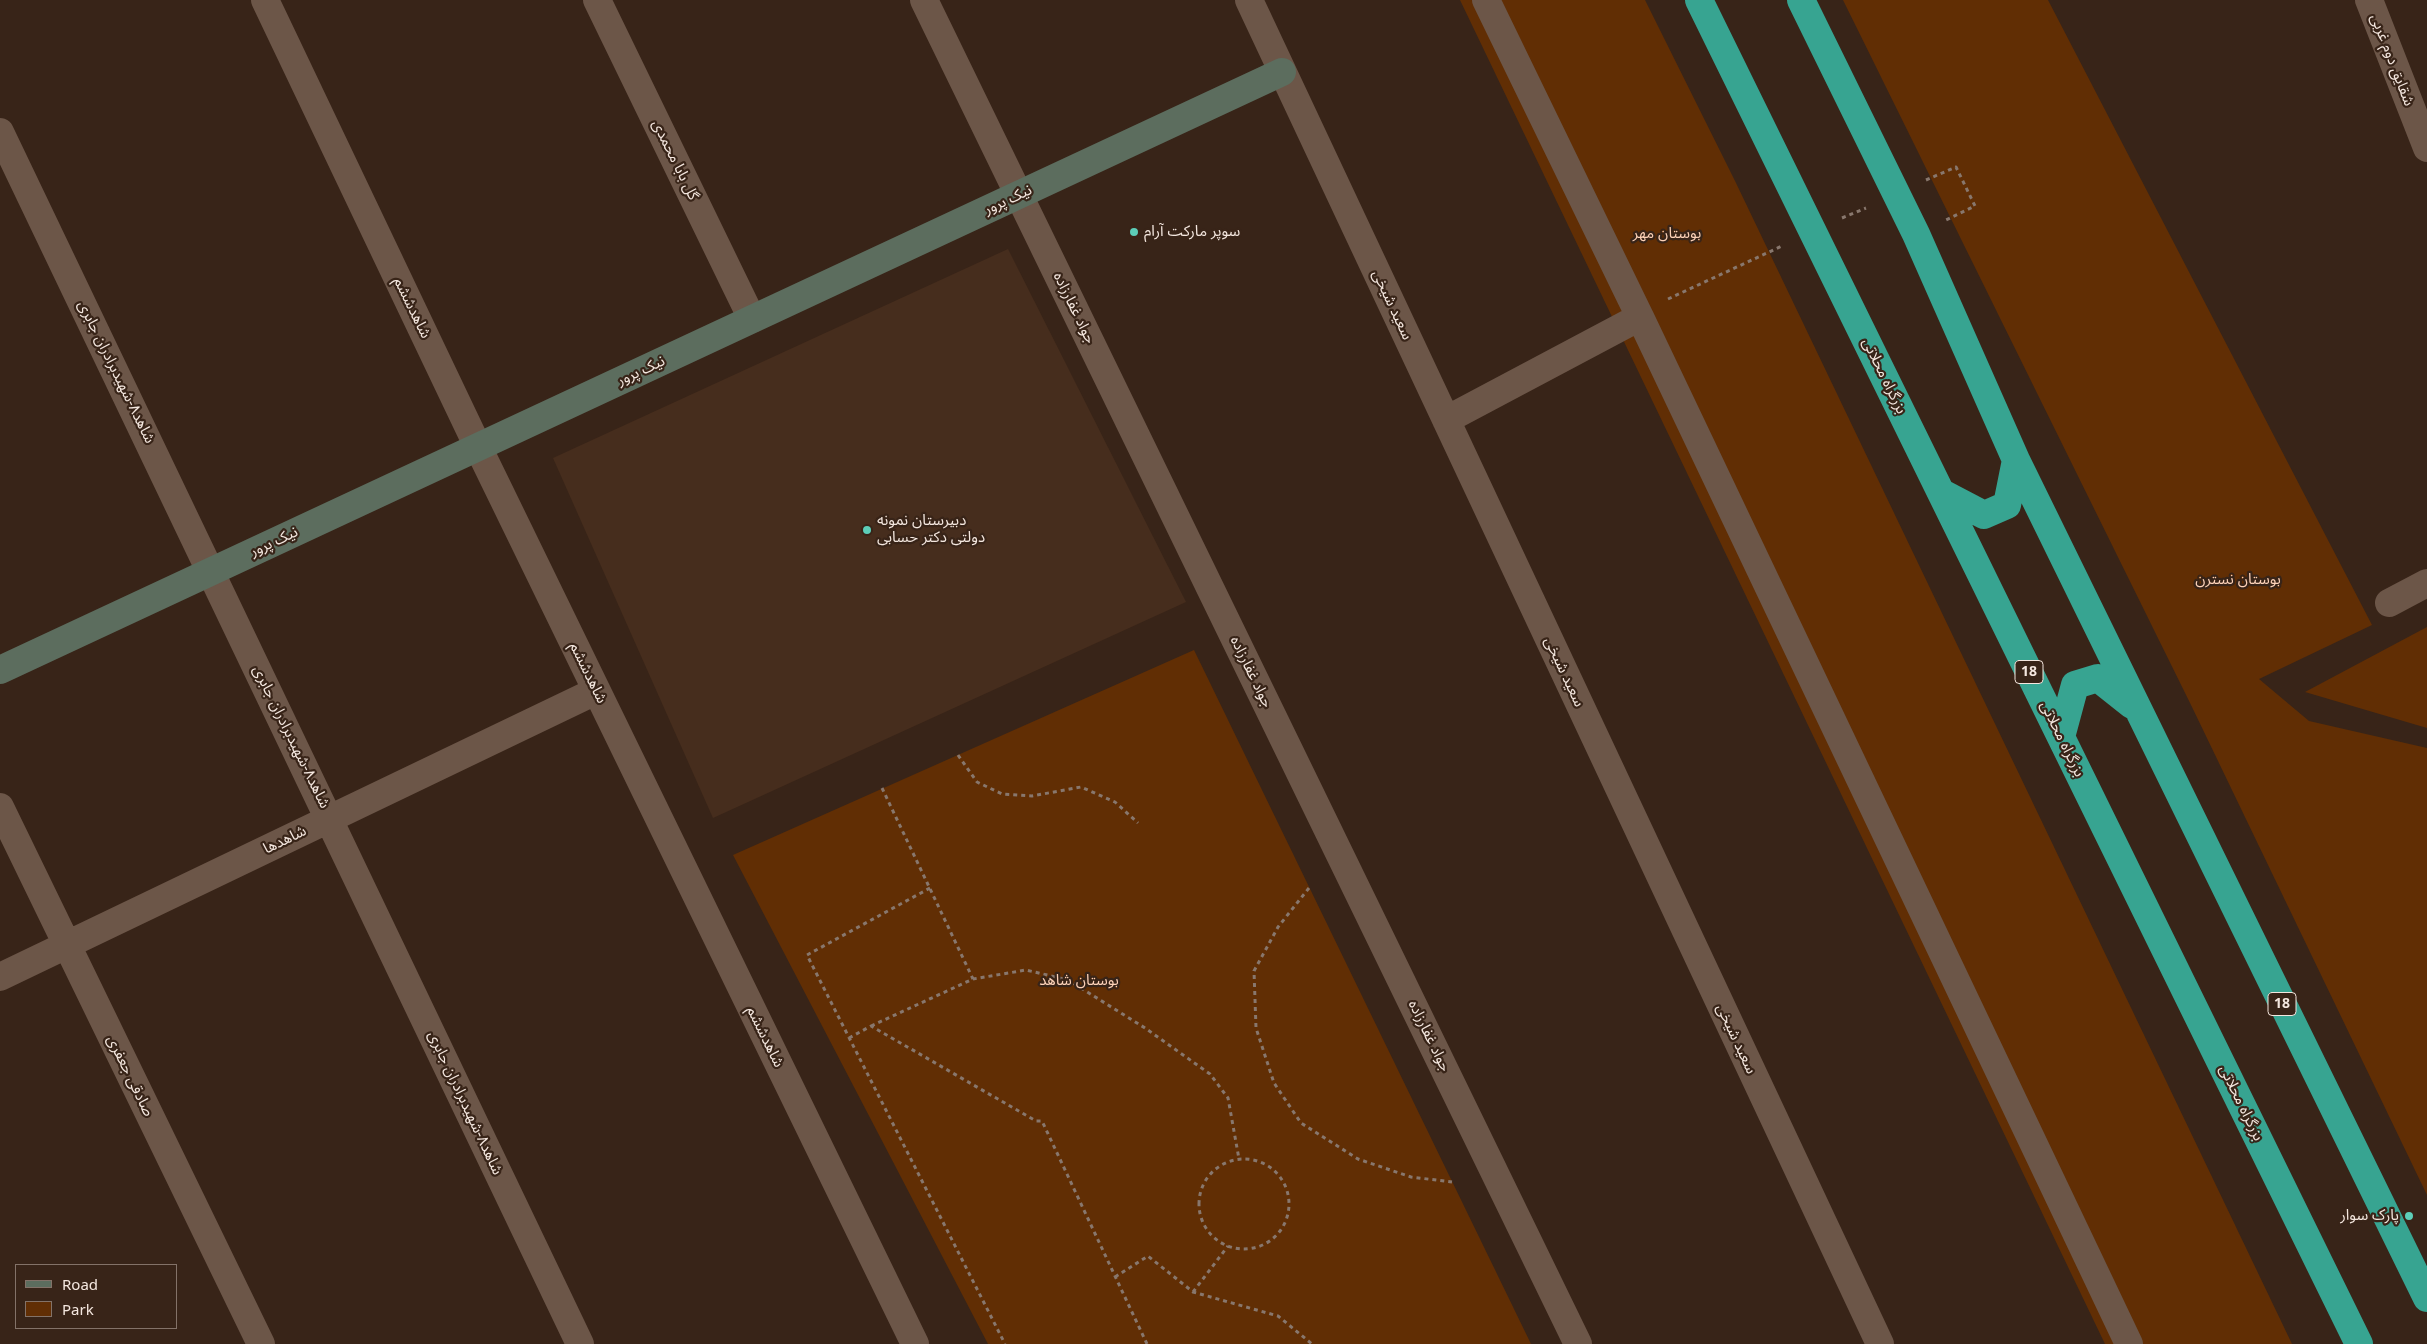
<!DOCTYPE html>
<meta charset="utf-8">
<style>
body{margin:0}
#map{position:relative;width:2427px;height:1344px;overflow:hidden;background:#382418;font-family:"Noto Sans",sans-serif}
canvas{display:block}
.legend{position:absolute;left:15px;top:1264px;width:162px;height:65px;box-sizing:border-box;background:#382418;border:1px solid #837268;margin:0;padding:6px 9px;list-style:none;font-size:15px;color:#f4e7df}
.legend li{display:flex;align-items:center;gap:10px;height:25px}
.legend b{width:25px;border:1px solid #837268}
</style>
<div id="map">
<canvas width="2427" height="1344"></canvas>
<ul class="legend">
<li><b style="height:6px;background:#5c6d5e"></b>Road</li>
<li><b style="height:14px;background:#612e04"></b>Park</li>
</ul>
</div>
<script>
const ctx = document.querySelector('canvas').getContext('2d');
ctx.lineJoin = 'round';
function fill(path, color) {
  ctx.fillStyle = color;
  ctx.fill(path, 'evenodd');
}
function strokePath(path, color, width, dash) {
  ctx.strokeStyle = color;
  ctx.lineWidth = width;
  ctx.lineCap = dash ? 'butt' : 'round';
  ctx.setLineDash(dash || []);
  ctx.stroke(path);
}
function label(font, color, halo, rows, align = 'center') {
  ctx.font = font + ' "Noto Sans","Noto Sans Arabic",sans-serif';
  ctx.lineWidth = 4.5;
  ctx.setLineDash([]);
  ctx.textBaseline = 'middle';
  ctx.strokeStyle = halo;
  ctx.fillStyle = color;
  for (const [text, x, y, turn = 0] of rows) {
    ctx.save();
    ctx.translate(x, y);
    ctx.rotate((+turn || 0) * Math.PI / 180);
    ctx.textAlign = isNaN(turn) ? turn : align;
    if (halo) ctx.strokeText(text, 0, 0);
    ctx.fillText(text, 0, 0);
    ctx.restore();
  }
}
fill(new Path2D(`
 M1008,249L1186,602L713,818L553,458Z`), '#462d1d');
fill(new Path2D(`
 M1460,0H1645L1736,183L2292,1344H2105Z
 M1843,0H2048L2372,625L2259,679L2309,721L2427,748V1195L2192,707Z
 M2427,627V728L2305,692Z
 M1194,650L1531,1344H988L733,855Z`), '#612e04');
strokePath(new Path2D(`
 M1926,180L1956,167L1975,206L1946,220
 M1842,218L1866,208
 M1668,299L1782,246
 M958,755L977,782L1002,794L1032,796L1081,787L1115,802L1138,823
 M882,788L973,979
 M930,888L807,955L1005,1344
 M1309,888L1278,927L1254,971L1256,1028L1274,1083L1301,1123L1358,1159L1411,1177L1452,1182
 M871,1026L973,979L1026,970L1068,980L1145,1028L1210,1074L1228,1098L1239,1159
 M849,1038L871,1026L1036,1121H1042L1147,1344
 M1199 1204a45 45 0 1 1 90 0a45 45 0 1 1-90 0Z
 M1115,1277L1148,1256L1193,1292L1278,1316L1312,1344
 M1193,1292L1228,1246`), '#88776d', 3, [4, 4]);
strokePath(new Path2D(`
 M265,0L478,447L915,1344
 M597,0L752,319
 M924,0L1578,1344
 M1249,0L1880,1344
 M1486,0L1640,317
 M2369,0L2427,148
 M0,132L580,1344
 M1446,420L1640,317L2129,1344
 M2389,603L2427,583
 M0,807L261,1344
 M0,977L596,691`), '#6c5648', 28);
strokePath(new Path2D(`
 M0,670L1282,72`), '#5c6d5e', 28);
strokePath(new Path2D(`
 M1699,0L2359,1344
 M1801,0L1916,234L2016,460L2427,1298
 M1942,493L1984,515L2007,505L2016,460
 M2061,737L2075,685L2098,678L2132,705`), '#37a491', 28);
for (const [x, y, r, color] of [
 [1134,232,5,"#5dceb8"],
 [867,530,5,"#5dceb8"],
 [2409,1216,5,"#5dceb8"]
]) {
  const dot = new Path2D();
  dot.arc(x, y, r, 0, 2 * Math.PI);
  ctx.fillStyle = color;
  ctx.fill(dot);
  strokePath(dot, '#382418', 2);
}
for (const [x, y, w] of [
 [2029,672,28],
 [2282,1004,28]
]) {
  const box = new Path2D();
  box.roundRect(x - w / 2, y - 11.5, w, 23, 4);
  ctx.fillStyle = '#382418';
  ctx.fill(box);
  strokePath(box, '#f4e7df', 1);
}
label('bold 14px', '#f4e7df', null, [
 ["18",2029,672],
 ["18",2282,1004]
]);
label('15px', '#f4e7df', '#382418', [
 ["شقایق دوم غربی",2392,60,69],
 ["گل بابا محمدی",675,160,64],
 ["نیک پرور",1008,200,-25],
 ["سعید شیخی",1392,305,65],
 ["شاهدششم",412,308,64],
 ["جواد غفارزاده",1074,308,64],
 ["نیک پرور",641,371,-25],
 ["شاهد۸-شهیدبرادران جابری",116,372,64],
 ["بزرگراه محلاتی",1884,376,64],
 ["نیک پرور",274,542,-25],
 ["جواد غفارزاده",1251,672,64],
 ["سعید شیخی",1564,672,65],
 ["شاهدششم",588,673,64],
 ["شاهد۸-شهیدبرادران جابری",291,737,64],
 ["بزرگراه محلاتی",2062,739,64],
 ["شاهدها",285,840,-26],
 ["جواد غفارزاده",1429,1036,64],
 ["شاهدششم",765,1037,64],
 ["سعید شیخی",1736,1039,65],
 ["صادقی جعفری",130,1076,64],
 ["شاهد۸-شهیدبرادران جابری",465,1103,65],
 ["بزرگراه محلاتی",2241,1103,64]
]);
label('15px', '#f4e7df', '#382418', [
 ["سوپر مارکت آرام",1144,232],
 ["دبیرستان نمونه",877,521],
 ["دولتی دکتر حسابی",877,538],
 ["پارک سوار",2399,1216,"right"]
], 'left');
label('15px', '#fdd2b8', '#382418', [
 ["بوستان مهر",1667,234],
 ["بوستان نسترن",2238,580],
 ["بوستان شاهد",1079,981]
]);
</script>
